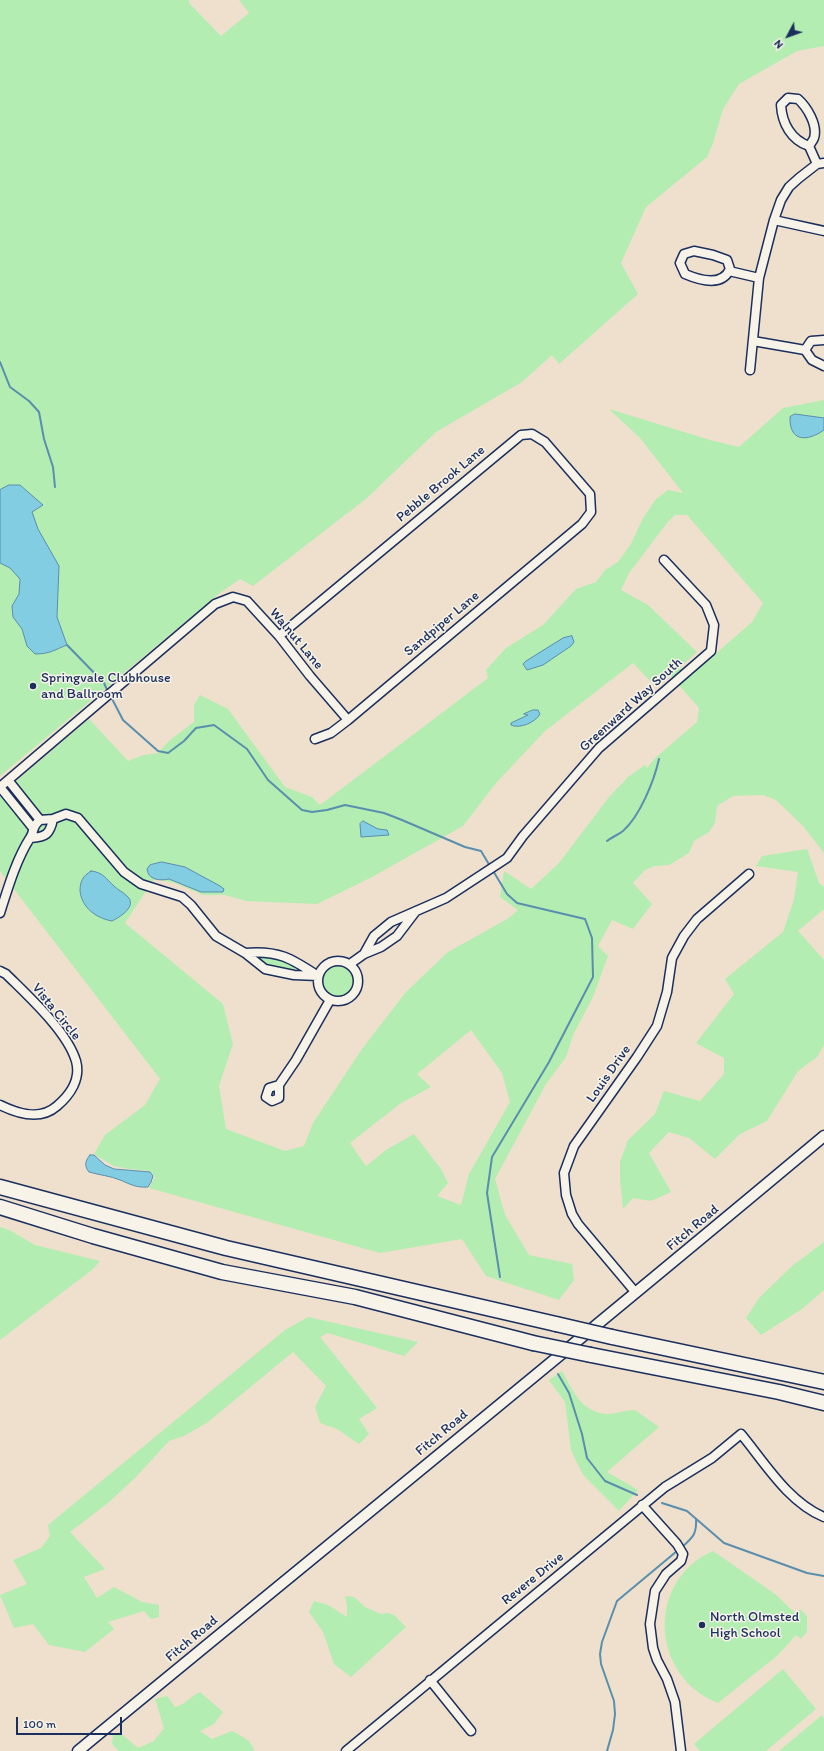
<!DOCTYPE html>
<style>
body{margin:0}
#map{position:relative;width:824px;height:1751px;overflow:hidden;background:#eee0cc;font-family:Itim,sans-serif}
canvas{display:block}
.north{position:absolute;left:768px;top:16px;width:40px;height:40px;-webkit-text-stroke:3px #f7f3e8;paint-order:stroke;rotate:229deg;font-size:11px;font-weight:700;line-height:16px;text-align:center;color:#1b2f5e}
.north::after{content:'';display:block;margin:auto;width:14px;height:18px;background:#1b2f5e;clip-path:polygon(50% 0,100% 100%,50% 72%,0 100%)}
.scale{position:absolute;left:16px;top:1717px;width:106px;height:18px;box-sizing:border-box;border:2px solid #1b2f5e;border-top:0;padding-left:5px;font-size:12px;line-height:14px;white-space:nowrap;color:#1b2f5e;-webkit-text-stroke:3px #f7f3e8;paint-order:stroke}
</style>
<div id="map">
<canvas width="824" height="1751"></canvas>
<div class="north">N</div>
<div class="scale">100 m</div>
</div>
<script>
const ctx = document.querySelector('canvas').getContext('2d');
ctx.lineJoin = 'round';
function fill(path, color) {
  ctx.fillStyle = color;
  ctx.fill(path, 'evenodd');
}
function strokePath(path, color, width, dash) {
  ctx.strokeStyle = color;
  ctx.lineWidth = width;
  ctx.lineCap = dash ? 'butt' : 'round';
  ctx.setLineDash(dash || []);
  ctx.stroke(path);
}
function label(font, color, halo, rows, align = 'center') {
  ctx.font = font + ' Itim,sans-serif';
  ctx.lineWidth = 3;
  ctx.setLineDash([]);
  ctx.textBaseline = 'middle';
  ctx.strokeStyle = halo;
  ctx.fillStyle = color;
  for (const [text, x, y, turn = 0] of rows) {
    ctx.save();
    ctx.translate(x, y);
    ctx.rotate((+turn || 0) * Math.PI / 180);
    ctx.textAlign = isNaN(turn) ? turn : align;
    if (halo) ctx.strokeText(text, 0, 0);
    ctx.fillText(text, 0, 0);
    ctx.restore();
  }
}
fill(new Path2D(`
 M0,0H189V3L221,36L249,13L239,0H824V46L797,51L739,84L723,109L713,143L707,157L646,207L621,263L638,294L559,364L552,355L522,382L436,432L367,498L253,586L240,579L221,592L0,776Z
 M824,400V853L803,826L776,800L763,795L733,796L717,806L715,823L709,832L694,841L689,853L669,865L655,866L645,870L633,883L652,904L633,929L612,920L598,946L608,956L593,997L574,1033L566,1057L546,1084L495,1179L505,1215L529,1255L572,1264L574,1280L559,1300L486,1276L462,1239L380,1253L149,1188L155,1177L150,1171L129,1169L114,1166L94,1154L105,1135L145,1105L160,1079L0,871V795L89,719L128,761L144,755L158,753L170,740L194,722V705L200,695L228,709L285,787L312,797L320,805L488,678L486,670L506,648L543,625L576,589L596,582L605,570L618,562L631,544L642,520L655,500L668,490L683,493L640,438L609,409L710,440L739,447L783,408ZM675,515H687L763,603L752,622L688,678L680,667L697,652L648,605L621,590L629,573L667,523ZM633,663L656,687L670,675L699,708L697,722L654,759L647,768L645,765L628,777L609,797L559,863L531,889L504,871L500,897L518,910L509,918L448,952L406,992L362,1049L313,1123L304,1146L285,1151L226,1129L219,1086L233,1044L223,1004L125,923L154,879L175,883L203,895H225L246,901L317,904L372,877L463,826L496,783L545,731ZM471,1030L502,1073L510,1102L469,1174L461,1205L437,1196L448,1183L441,1169L414,1134L386,1150L366,1166L350,1143L401,1103L431,1087L417,1074Z
 M807,849L819,883L824,887V909L798,931L824,960V1045L817,1057L798,1071L767,1121L740,1134L715,1159L689,1138L669,1132L649,1153L671,1192L651,1201L633,1198L623,1209L620,1179V1162L628,1140L655,1114L664,1091L700,1101L724,1074V1058L696,1043L734,994L725,979L783,932L794,899L798,872L756,866L762,856Z
 M256,955L279,958L296,967L294,971C280,969 265,967 254,957Z
 M322 982a16 16 0 1 1 32 0a16 16 0 1 1-32 0Z
 M0,1227L11,1231L35,1245L100,1261L93,1269L0,1340Z
 M824,1242V1290L802,1309L761,1335L746,1318L759,1298L792,1266Z
 M308,1317L418,1342L404,1356L328,1333L320,1337L377,1408L359,1419L369,1434L359,1444L337,1429L320,1423L315,1407L326,1386L293,1352L208,1422L184,1436L169,1441L136,1477L108,1503L70,1532L105,1569L84,1577L97,1598L114,1587L142,1602L159,1605V1617L151,1619L144,1611L108,1622L114,1629L85,1652L49,1645L33,1624L14,1628L0,1595L27,1584L13,1560L41,1548L50,1536L48,1525L285,1330Z
 M562,1371C573,1391 581,1412 607,1414C616,1414 626,1410 635,1410L659,1427L607,1472L638,1490L619,1511L584,1476L578,1465L571,1450L565,1402L549,1380Z
 M713,1551L775,1594L796,1614L800,1609L807,1616V1632L801,1639L796,1635L778,1655L718,1703C651,1677 645,1581 713,1551Z
 M345,1596L354,1597L365,1607L381,1614L388,1613L394,1615L406,1627L351,1677L334,1664L323,1632L309,1612L314,1601L328,1605L347,1617V1606Z
 M783,1669L816,1709L766,1751H700L694,1744Z
 M200,1692L223,1712L214,1724L200,1731L212,1739L232,1731C240,1735 253,1741 254,1751H119L112,1744L113,1735L119,1732L138,1748L154,1741L164,1728L155,1699L167,1696L175,1707C188,1703 189,1697 200,1692Z
 M822,1715L824,1718V1751H779Z`), '#b3edb1');
const water = new Path2D(`
 M795,414L824,418V430C807,442 789,442 790,417Z
 M9,485H20L43,505L32,512L38,529L59,566L57,617L67,645C54,650 50,654 35,654L27,646L22,629L13,617L12,606L19,594L20,579L10,568L0,563V490Z
 M572,636L574,642L571,646L543,665L527,670L523,664L526,661L563,638Z
 M533,710H538L540,714C535,723 519,729 511,725V723L528,715L524,714Z
 M363,821L378,829L387,830L389,835L361,837L360,824Z
 M162,862L185,867L220,886L224,889L223,892H201L169,879C160,881 148,880 147,869L150,865Z
 M91,871C103,872 106,879 114,886C118,890 123,892 127,896C138,906 120,917 112,921C96,918 82,908 80,891C80,881 83,876 91,871Z
 M90,1155H94L105,1165L114,1169L150,1172L153,1176L151,1182L148,1187C136,1188 130,1184 120,1180C111,1176 99,1175 89,1172C84,1166 85,1161 90,1155Z`);
fill(water, '#83cde3');
strokePath(water, '#598eae', 1);
strokePath(new Path2D(`
 M0,362L10,387L29,401L39,412L44,439L53,467L55,487
 M67,645L104,683L108,692
 M110,695L123,720L158,751L168,753L184,741L196,728L214,725L247,749L268,780L302,810L312,812L327,810L345,805L384,813L402,820L465,847L481,851L490,866
 M607,841C612,837 618,835 623,831C640,816 654,781 659,759
 M492,869L507,894L517,903L585,919L592,938L593,977L549,1062L492,1157L487,1193L500,1277
 M558,1374L569,1393L582,1434L587,1458L605,1481L637,1495
 M662,1503L687,1511L724,1543L807,1573L824,1576
 M681,1548C692,1538 697,1535 696,1519
 M607,1751L613,1730L615,1714L614,1701L601,1664L600,1654L602,1642L617,1601L677,1551`), '#598eae', 2);
const minor = new Path2D(`
 M809,146C810,144 813,141 814,138C818,125 807,107 798,99L788,98L781,105C782,123 791,140 809,146L817,164
 M774,220L824,231
 M694,251L713,255L727,260L730,269C722,287 699,280 685,274L680,263L684,254Z
 M729,271L759,278
 M753,341L805,350L812,360L824,366
 M805,350L811,341L824,340
 M750,370L759,278L774,220L781,200L789,187L799,178L817,164L824,163
 M279,636L521,435L532,434L545,442L590,494L591,512L582,524L348,720L331,733L315,739
 M8,780L40,820
 M0,787L215,604L233,597L247,601L279,636L310,676L348,720
 M0,787L33,828
 M31,838C46,837 50,834 53,819
 M0,913C8,888 16,860 30,838C35,831 31,827 40,820L53,819L66,814L78,818L124,872L141,884L182,897L191,905L216,936L245,953L265,969L294,975L318,976
 M245,953C278,950 291,958 318,976
 M364,954L374,936L391,922L446,898L507,858L523,836L599,748L711,651L714,625L706,605L664,560
 M318 981a20 20 0 1 1 40 0a20 20 0 1 1-40 0Z
 M350,964L364,954L381,947L397,936L416,911
 M0,971L6,974C28,996 67,1031 76,1061C81,1079 70,1095 57,1106C40,1121 18,1114 0,1105
 M279,1085V1098L272,1101L266,1097L269,1088L279,1085L296,1060L330,1000
 M636,1293L578,1224L572,1214L566,1195L564,1173L574,1146L637,1057L657,1026L667,992L672,958L684,936L697,919L749,874
 M642,1505L677,1544L683,1554L681,1561L666,1574L655,1591L650,1624L653,1648L657,1660L667,1679L675,1702L681,1751
 M430,1680L471,1731
 M346,1751L665,1487L712,1458L741,1434C765,1463 788,1502 824,1517`);
const tertiary = new Path2D(`
 M78,1751C327,1546 577,1343 824,1136`);
const motorway = new Path2D(`
 M0,1187L226,1248L556,1324
 M0,1207L93,1236L222,1272L355,1297L533,1343
 M612,1337L824,1382
 M591,1355L779,1392L824,1403`);
strokePath(minor, '#1b2f5e', 11);
strokePath(tertiary, '#1b2f5e', 13);
strokePath(motorway, '#1b2f5e', 17);
strokePath(minor, '#f7f3e8', 8);
strokePath(tertiary, '#f7f3e8', 10);
strokePath(motorway, '#f7f3e8', 14);
const motorwayBridge = new Path2D(`
 M556,1324L612,1337
 M533,1343L591,1355`);
strokePath(motorwayBridge, '#1b2f5e', 17, []);
strokePath(motorwayBridge, '#f7f3e8', 14);
for (const [x, y, r, color] of [
 [33,686,4,"#1b2f5e"],
 [702,1625,4,"#1b2f5e"]
]) {
  const dot = new Path2D();
  dot.arc(x, y, r, 0, 2 * Math.PI);
  ctx.fillStyle = color;
  ctx.fill(dot);
  strokePath(dot, '#f7f3e8', 1.5);
}
label('14px', '#1b2f5e', '#f7f3e8', [
 ["Pebble Brook Lane",441,484,-40],
 ["Sandpiper Lane",442,624,-40],
 ["Walnut Lane",296,639,50],
 ["Greenward Way South",631,705,-42],
 ["Vista Circle",56,1012,51],
 ["Louis Drive",609,1074,-55],
 ["Fitch Road",693,1228,-40],
 ["Fitch Road",442,1433,-40],
 ["Revere Drive",533,1579,-39],
 ["Fitch Road",192,1639,-40]
]);
label('14px', '#1b2f5e', '#f7f3e8', [
 ["Springvale Clubhouse",41,678],
 ["and Ballroom",41,694],
 ["North Olmsted",710,1617],
 ["High School",710,1633]
], 'left');
</script>
